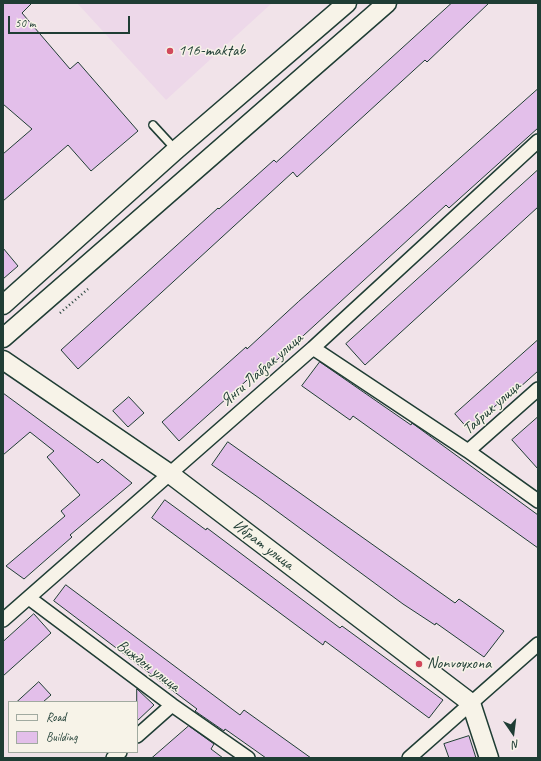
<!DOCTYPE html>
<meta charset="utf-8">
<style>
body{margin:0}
#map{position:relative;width:541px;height:761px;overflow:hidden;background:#f1e3e9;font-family:Caveat,sans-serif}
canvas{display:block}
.frame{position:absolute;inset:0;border:4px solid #1f3d34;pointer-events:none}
.legend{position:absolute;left:8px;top:701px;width:130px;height:52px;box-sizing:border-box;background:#f7f3e8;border:1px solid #a1aaa0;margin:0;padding:5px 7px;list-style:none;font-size:12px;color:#1f3d34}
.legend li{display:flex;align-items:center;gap:8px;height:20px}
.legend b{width:20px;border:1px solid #a1aaa0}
.north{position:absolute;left:493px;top:713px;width:40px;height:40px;-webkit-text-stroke:3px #f7f3e8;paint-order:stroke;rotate:166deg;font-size:11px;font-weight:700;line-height:16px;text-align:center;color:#1f3d34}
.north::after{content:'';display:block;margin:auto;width:14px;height:18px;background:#1f3d34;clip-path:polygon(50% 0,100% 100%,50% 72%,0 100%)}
.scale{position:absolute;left:8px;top:16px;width:122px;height:18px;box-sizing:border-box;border:2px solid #1f3d34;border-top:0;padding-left:5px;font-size:12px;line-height:14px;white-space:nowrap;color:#1f3d34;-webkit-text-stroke:3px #f7f3e8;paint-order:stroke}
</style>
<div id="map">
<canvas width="541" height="761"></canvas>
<div class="frame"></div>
<ul class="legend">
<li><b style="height:5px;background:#f7f3e8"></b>Road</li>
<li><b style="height:11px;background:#e3bfea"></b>Building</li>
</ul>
<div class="north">N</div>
<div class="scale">50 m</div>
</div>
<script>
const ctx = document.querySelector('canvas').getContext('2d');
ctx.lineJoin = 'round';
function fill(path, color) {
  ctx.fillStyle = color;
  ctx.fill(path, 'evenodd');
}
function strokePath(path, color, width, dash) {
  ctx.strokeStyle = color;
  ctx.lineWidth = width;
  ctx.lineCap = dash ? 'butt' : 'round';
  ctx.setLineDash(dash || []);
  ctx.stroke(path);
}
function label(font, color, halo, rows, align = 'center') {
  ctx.font = font + ' Caveat,sans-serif';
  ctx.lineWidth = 3;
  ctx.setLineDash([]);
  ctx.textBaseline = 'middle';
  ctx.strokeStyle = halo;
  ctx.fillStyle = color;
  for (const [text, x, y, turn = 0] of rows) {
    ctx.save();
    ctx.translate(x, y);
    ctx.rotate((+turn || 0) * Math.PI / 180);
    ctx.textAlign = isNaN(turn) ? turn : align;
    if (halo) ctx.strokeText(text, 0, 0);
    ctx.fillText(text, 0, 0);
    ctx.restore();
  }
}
fill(new Path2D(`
 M77,3H272L166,100Z`), '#edd8e9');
const building = new Path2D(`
 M3,3H32L22,13L70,69L78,62L138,131L91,171L68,145L3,201V154L32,129L3,104Z
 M452,3H489L427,62L425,60L297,177L293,172L78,369L61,350L218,208L219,209L274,160L276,162Z
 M538,89V128L449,208L446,205L268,368L265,364L179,441L162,422L246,347L247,349L298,302Z
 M538,170V207L365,365L346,344Z
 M3,248L18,266L3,279Z
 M538,340V371L519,388L517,386L469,430L455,414Z
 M320,362L411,425L412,423L538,515V548L353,416L350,420L302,386Z
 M3,393L98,463L102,459L132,483L70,535L72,537L24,579L6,566L65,516L61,511L80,495L47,457L54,451L30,432L3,455Z
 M129,397L144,413L128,427L113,411Z
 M538,417V469L512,440Z
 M228,442L455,603L459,599L504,631L484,657L436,623L435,625L403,604L259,498L212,465Z
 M165,500L206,530L207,528L340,628L342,626L443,700L429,718L325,641L323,645L152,518Z
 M66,585L240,715L244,710L311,758H266L225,729L224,731L195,711L197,709L54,601Z
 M34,614L51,633L3,676V642Z
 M39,682L51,695L43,702H17Z
 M137,689L154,705L137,721Z
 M189,726L214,744L211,749L223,758H152Z
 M469,736L476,758H449L444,744Z`);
fill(building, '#e3bfea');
strokePath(building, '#1f3d34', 1);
const lane = new Path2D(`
 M153,125L176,150`);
const street = new Path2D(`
 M313,348L468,451L538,501
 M468,451L538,389
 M29,598L172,705L248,758
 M3,620L313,348L538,141
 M137,736L172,705
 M113,758L120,752
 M409,758L538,644`);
const secondary = new Path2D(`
 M3,305L176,150L347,3
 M3,338L387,3
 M3,360L170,474L471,703L489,758`);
strokePath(lane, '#1f3d34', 10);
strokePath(street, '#1f3d34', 16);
strokePath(secondary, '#1f3d34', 21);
strokePath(new Path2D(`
 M60,313L88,289`), '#1f3d34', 2.5, [1, 3]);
strokePath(lane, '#f7f3e8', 7);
strokePath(street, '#f7f3e8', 13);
strokePath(secondary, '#f7f3e8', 18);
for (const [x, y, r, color] of [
 [170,51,4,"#d1495b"],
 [419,664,4,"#d1495b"]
]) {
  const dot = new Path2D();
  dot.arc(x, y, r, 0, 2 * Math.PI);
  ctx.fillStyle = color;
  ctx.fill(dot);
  strokePath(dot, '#f7f3e8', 1.5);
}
label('16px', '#1f3d34', '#f7f3e8', [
 ["116-maktab",178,51],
 ["Nonvoyxona",427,664]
], 'left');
label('16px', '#1f3d34', '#f7f3e8', [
 ["Янги Лабзак улица",262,370,-41],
 ["Табрик улица",492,408,-42],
 ["Ибрат улица",263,545,37],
 ["Виждон улица",148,666,37]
]);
</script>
